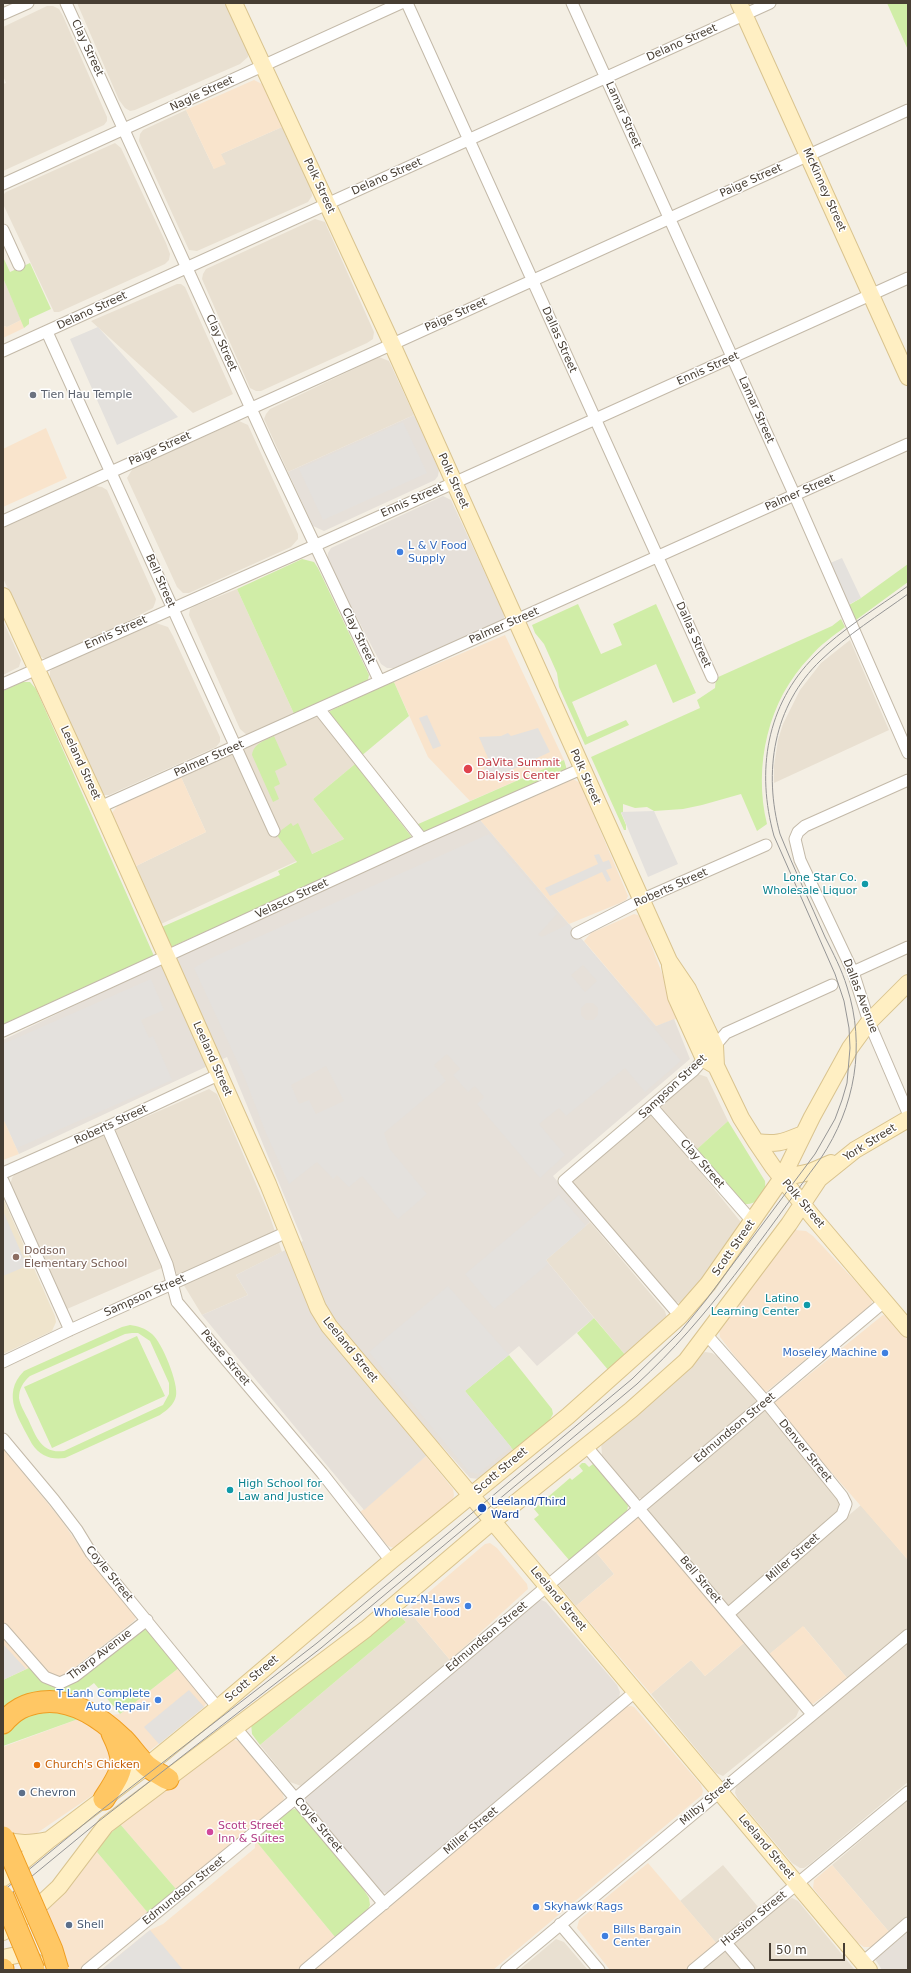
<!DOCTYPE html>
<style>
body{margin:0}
#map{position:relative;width:911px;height:1973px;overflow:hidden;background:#f4efe4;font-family:"DejaVu Sans",sans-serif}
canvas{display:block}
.frame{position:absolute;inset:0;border:4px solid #473e33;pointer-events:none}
.scale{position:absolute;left:769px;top:1943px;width:76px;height:18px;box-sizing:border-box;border:2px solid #473e33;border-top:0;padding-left:5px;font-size:12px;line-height:14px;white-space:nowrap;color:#473e33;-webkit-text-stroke:3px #fff;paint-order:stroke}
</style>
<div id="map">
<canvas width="911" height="1973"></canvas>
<div class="frame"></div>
<div class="scale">50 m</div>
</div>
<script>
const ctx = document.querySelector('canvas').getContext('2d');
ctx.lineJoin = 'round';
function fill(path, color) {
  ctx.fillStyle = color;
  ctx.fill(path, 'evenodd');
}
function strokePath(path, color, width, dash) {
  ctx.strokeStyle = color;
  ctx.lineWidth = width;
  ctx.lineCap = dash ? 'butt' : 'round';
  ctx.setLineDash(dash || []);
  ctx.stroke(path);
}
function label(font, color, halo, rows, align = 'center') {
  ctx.font = font + ' "DejaVu Sans",sans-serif';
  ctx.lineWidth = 3;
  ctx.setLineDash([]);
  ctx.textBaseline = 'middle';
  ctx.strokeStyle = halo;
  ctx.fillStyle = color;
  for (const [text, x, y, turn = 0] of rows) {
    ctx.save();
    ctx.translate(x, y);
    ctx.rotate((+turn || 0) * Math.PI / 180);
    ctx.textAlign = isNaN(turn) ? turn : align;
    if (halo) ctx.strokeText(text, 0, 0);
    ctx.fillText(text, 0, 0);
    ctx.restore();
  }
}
fill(new Path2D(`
 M77,3H226L248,52V57L240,64L135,110L130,111L125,108L119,100Z
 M47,6H53L59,9L63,16L107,117V121L104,125L3,171V84L6,83L3,76V27Z
 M186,110L214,169L221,154L282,127L311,189L312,196L308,202L197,251L189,250L139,141L140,134L143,130Z
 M115,143L121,148L166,243L170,254L169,260L165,264L59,312H54L3,204V195L6,192Z
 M315,219L325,222L327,227L374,332L373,339L367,343L261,391H256L250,388L202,279L203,274L206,269Z
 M3,278L21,320L7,327L3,326Z
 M177,284H181L185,287L233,394L193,413L91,321Z
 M379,357L389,361L414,415L288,472L264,419L266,414L270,409Z
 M239,421L248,425L298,534V539L291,547L189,593H183L177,587L127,478L133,468Z
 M95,486L102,487L107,490L156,599L155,603L153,608L115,628L48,658H43L37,654L3,578V528Z
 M237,589L295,716L255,734L247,735L240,729L189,615L190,609L195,606Z
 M3,621L21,660L19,667L3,675Z
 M156,623L168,627L173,636L220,737V742L216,747L109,795H104L99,790L50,678V671L56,666Z
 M850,640L889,730L774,783V766L778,740L783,724L800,690L821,663Z
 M318,717L355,764L313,799L344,839L161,924L136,866L206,832L181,777L309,719Z
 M698,1074L707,1077L728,1121L696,1150L663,1114L661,1109L662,1103Z
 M209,1089L217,1094L269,1214L282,1252L236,1275L248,1295L202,1315L171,1264L67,1309L10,1185L12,1178L14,1175Z
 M648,1115L656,1117L740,1221V1228L687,1299L679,1303L672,1300L572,1183V1179Z
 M590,1222L665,1311L667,1318L627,1357L546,1260Z
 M705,1352L712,1353L720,1358L755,1396L756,1401L752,1407L647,1495L642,1498H638L602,1455L601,1442L698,1355Z
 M764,1410L768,1413L840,1502V1508L838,1514L732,1605L727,1606L650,1514L648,1508Z
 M861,1505L908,1560V1628L847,1678L804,1627L767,1656L735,1616L736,1610Z
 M594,1550L614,1574L576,1606L560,1587L558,1581Z
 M408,1610L450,1660L301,1786L290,1782L260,1745L406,1622L401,1616Z
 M908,1639V1782L810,1864L804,1868H800L792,1863L738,1799L735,1793L736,1787Z
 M745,1642L796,1703L799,1710L796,1717L723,1776L716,1773L651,1694L691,1660L705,1676Z
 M908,1800V1917L890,1933L832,1865Z
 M723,1865L759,1908L717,1944L680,1901Z
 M792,1898L798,1901L854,1969L701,1970L786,1900Z
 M556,1939L564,1942L588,1970H519Z`), '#e9e0d1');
fill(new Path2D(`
 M254,80L264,85L282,127L221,154L226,164L214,169L186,110Z
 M21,320L24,328L3,338V326L7,327Z
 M46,428L67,478L3,507V449Z
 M505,635L564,760L470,801L428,757L394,682Z
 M181,777L206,832L136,866L111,814L119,804Z
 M573,779L580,783L628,896L626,900L620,903L569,924L480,820Z
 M634,914L638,915L642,921L679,1018L656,1026L584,941L591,933Z
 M3,1118L19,1154L3,1160Z
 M795,1230L806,1231L813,1236L871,1298L872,1302L871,1305L766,1392L759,1388L720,1337L719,1329L789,1233Z
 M883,1315L888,1317L908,1340V1560L777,1410L774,1403Z
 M3,1448L62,1521L81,1549L137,1616L134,1621L61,1678L50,1677L3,1622Z
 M426,1456L453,1489L454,1495L452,1502L399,1547L394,1548L388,1546L359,1513Z
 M636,1516H638L745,1642L705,1676L691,1660L651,1694L576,1606L614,1574L594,1550Z
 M490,1543L497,1548L527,1584L528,1589L450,1660L408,1610L485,1544Z
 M803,1626L847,1678L813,1704L809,1703L767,1656Z
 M3,1633L31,1667L3,1680Z
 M180,1667L207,1702L204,1707L106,1786L37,1833L28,1837L9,1836L3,1826V1747L81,1718L120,1714Z
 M631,1706L634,1707L701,1785L703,1791L702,1795L537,1933L493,1970H313L583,1741L626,1707Z
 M230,1739L239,1741L282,1790L284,1799L281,1803L176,1889L120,1824Z
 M255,1840L335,1937L297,1970H101L150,1930L163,1924L255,1848Z
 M97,1852L148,1913L81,1970H64L40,1918L70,1887Z
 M648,1863L717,1944L686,1970H610L577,1928L579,1920Z
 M832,1865L890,1933L872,1947H864L857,1942L813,1888L814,1880Z`), '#f9e4cc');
fill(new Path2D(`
 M414,415L439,470L438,476L435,480L324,531L313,526L288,472Z
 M443,496L451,500L504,614V618L501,622L493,626L394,668H387L381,664L327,560L328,553L331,548Z
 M480,820L656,1026L674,1019L690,1059L553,1176L590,1222L546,1260L594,1318L537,1366L519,1346L465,1391L514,1451L479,1479L470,1478L440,1444L364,1510L202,1315L248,1295L236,1275L303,1241L227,1057L19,1154L3,1118V1040L247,922Z
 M539,1599L546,1602L617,1685L620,1692L619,1698L614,1705L388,1893L379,1892L303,1799Z
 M908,1928V1970H882L875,1959L879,1953Z`), '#e6e0d9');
fill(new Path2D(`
 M3,1198L55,1316L56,1322L52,1331L3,1354Z`), '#efe4cc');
fill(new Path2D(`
 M887,3H908V50Z
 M3,257L10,272L30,263L51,309L29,319V324L24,328L3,278Z
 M302,559L314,562L318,568L369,675L368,680L362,684L295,716L237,589Z
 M908,564V582L856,620L849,605L861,598Z
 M578,604L601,654L622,645L613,624L656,604L696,693L673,703L656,664L572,702L587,737L626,720L629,725L585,745L559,687L557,673L544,644L535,633L532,625Z
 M841,619L845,627C833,636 820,645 810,657C768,700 753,766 767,824L757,831L741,794L702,805L683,809L654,811L647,807L635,808L623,804V812L621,813L626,825V830H624L591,757L700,708L697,700L715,688L716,678L832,626Z
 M22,682H30L36,689L154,956L3,1027V691Z
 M394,682L409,716L360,757L328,715L330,711L381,686Z
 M274,736L287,765L275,771L280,784L274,787L279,799L273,802L252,755C254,743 264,741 274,736Z
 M564,760L567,770L423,833L416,825Z
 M355,764L411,836L410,840L171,947L162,927L280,875L278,871L297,862L276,834L291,823L293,826L298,823L312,854L344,839L313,799Z
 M728,1121L765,1181C767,1195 756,1206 742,1204L696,1150Z
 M594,1318L627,1357L609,1371L577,1333Z
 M130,1325C138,1326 145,1328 152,1334C162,1342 179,1384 176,1396C174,1405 167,1410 160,1415L65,1458C51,1460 40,1456 32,1444C20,1420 0,1395 24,1371L122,1327ZM132,1333H138L150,1341L169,1383V1394L163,1405L64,1451C41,1454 36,1436 28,1419C25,1413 20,1405 19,1398C19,1389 23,1382 30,1376L125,1334Z
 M137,1336L165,1396L52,1448L24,1387Z
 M509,1355L552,1409L553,1414L548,1423L514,1451L465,1391Z
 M582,1463H585L589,1467L593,1464L627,1502L628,1506L627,1511L569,1560L534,1519L539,1515L534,1509L570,1478L572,1480L583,1471L579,1466Z
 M397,1613L406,1622L260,1745L252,1734L251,1723Z
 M144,1625L180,1667L120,1714L94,1683L77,1696L3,1711V1680L31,1667C42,1681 49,1689 68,1686Z
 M42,1708L81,1718L3,1746V1734L17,1718Z
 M295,1809L301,1813L362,1887L369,1898L370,1905L367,1911L335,1937L255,1840L289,1810Z
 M120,1824L176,1889L148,1913L97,1852L103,1841Z`), '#d0eda7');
fill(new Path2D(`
 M98,327L178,417L117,445L70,339Z
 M403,422L427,473L323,520L299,469Z
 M842,558L861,598L848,605L828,564Z
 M427,715L441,746L433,749L419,718Z
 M538,728L550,752L490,780L484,768L491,765L479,737L501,736L508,733L511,736Z
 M654,811L678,864L648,877L621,812Z
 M489,834L557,914L538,935L542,937L569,924L681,1061L645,1092L625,1068L566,1116L559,1108L539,1124L565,1155L540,1178L477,1104L484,1097L475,1086L468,1092L453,1075L460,1069L447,1054L434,1065L446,1081L384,1133L389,1148L427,1194L398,1219L362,1176L349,1187L337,1175L333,1179L317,1162L289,1184L266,1133L244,1076L194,968L209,959ZM583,965L597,981L585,992L571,975ZM586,1003H593L598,1008V1015L593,1020H586L581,1015V1008ZM326,1066L344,1101L316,1114L309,1100L299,1104L291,1085Z
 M599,854L603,862L609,860L612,868L606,870L611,880L607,882L602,872L550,896L545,888L598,864L594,855Z
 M151,979L164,1010L141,1020L149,1038L153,1036L172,1080L17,1148L3,1118V1044Z
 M559,1195L586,1226L546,1260L548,1264L494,1309L465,1274Z
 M3,1211L27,1266L3,1276Z
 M448,1286L509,1355L465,1391L511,1447L478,1474L469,1472L369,1352Z
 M3,1644L26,1669L3,1680L4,1651Z
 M189,1690L204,1707L159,1744L144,1727Z
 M150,1930L183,1970H101Z`), '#e4e1dd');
const street = new Path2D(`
 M66,3L269,448L379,680
 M407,3L712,677
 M572,3L795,496L908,753
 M3,14L28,3
 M3,184L401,3
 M3,230L19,265
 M47,332L274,831
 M3,351L770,3
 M3,521L908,110
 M3,684L314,546L908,278
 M319,709L422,839
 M908,780L805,826L798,832L795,839L800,860L853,972L869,1022L908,1113
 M100,807L908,444
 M577,933L641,900L766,845
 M853,972L908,947
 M3,1031L422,839L581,769
 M652,1107L752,1221
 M107,1127L167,1264L177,1302L322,1473L391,1561
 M3,1173L107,1127L218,1075
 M3,1181L70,1330
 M680,1316L564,1181L694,1070L726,1033L832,985
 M705,1333L766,1402L842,1496L846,1504L842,1515L728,1614
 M3,1362L70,1330L287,1232
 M3,1439L54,1500L77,1530L91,1553L218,1708
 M586,1446L812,1714
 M3,1629L45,1677L60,1683L75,1676L147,1620
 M235,1727L384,1904
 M560,1924L599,1970
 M726,1943L749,1970
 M863,1962L908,1923
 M87,1970L296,1798L885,1301
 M305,1970L636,1691
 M506,1970L908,1635
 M693,1970L908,1792`);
const secondary = new Path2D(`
 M234,3L392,344L669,961L688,989L715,1046L716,1066L741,1118L756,1142L773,1167L812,1216L908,1329
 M739,3L908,377
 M3,596L100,807L268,1184L318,1308L329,1326L869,1970
 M670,966L676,997L704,1059L716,1066
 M756,1142C778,1145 783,1142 803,1134
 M782,1178L810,1172L831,1163
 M3,1839C19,1845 32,1843 48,1840
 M3,1878L49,1840L147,1766L218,1708L391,1561L568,1416L680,1316L708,1284L782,1178L812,1117L850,1048L869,1022L908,983
 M3,1932L43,1902L59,1887L106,1825L366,1629L493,1521L631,1410L686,1361L789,1224L819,1179L855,1150L908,1119
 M3,1958L21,1954L36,1962`);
const highway = new Path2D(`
 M3,1723C14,1710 25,1704 42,1702C73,1698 101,1718 123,1739C131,1747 138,1758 147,1766C153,1771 161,1775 168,1779
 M104,1799C122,1771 128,1765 112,1733
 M3,1969V1970`);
strokePath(street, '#c3b9a8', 13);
strokePath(secondary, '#d9c38e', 18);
strokePath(highway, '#ef9e22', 23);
strokePath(street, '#fff', 11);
strokePath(secondary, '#ffefc3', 16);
strokePath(highway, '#ffc764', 21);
strokePath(new Path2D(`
 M3,1891L95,1815L317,1643L632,1379L680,1332L706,1300L815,1154L835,1119L842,1100L847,1083L850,1048L849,1028L844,1001L835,974L774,836C756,771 766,705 815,656C842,629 877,608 908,586
 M3,1900L99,1821L321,1648L637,1384C709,1318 763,1236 821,1158C855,1107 866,1046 847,987C842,970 833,953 825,937C810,902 794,869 780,834C763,772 773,706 821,660C847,635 879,615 908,594`), '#959595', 1);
const highwayBridge = new Path2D(`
 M3,1837L52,1950L58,1970
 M3,1896L34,1970`);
strokePath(highwayBridge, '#ef9e22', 23, []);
strokePath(highwayBridge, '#ffc764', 21);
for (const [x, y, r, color] of [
 [33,395,4,"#6b7280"],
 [400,552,4,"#3f7fe0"],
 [468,769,5,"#e0444e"],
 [865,884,4,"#0f9aa8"],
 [16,1257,4,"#8d6e63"],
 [807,1305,4,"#0f9aa8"],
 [885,1353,4,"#3f7fe0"],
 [230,1490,4,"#0f9aa8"],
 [482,1508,5,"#1a4fb4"],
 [468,1606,4,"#3f7fe0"],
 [158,1700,4,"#3f7fe0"],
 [37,1765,4,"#e8710a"],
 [22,1793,4,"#5c6f8a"],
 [210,1832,4,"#d1479c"],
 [536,1907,4,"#3f7fe0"],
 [69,1925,4,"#5c6f8a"],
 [605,1936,4,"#3f7fe0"]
]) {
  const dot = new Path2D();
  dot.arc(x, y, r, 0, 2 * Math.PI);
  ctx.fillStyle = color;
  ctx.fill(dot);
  strokePath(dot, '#fff', 1.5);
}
label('11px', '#473e33', '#fff', [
 ["Delano Street",682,43,-24],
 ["Clay Street",87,48,65],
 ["Nagle Street",202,94,-25],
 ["Lamar Street",623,115,66],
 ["Delano Street",387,177,-24],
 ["Paige Street",751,181,-24],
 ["Polk Street",319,186,65],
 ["McKinney Street",824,190,66],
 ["Delano Street",92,311,-25],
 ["Paige Street",456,315,-24],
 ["Dallas Street",559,340,66],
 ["Clay Street",221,343,66],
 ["Ennis Street",708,369,-24],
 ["Lamar Street",756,410,66],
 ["Paige Street",160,449,-24],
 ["Polk Street",453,481,66],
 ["Palmer Street",800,493,-24],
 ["Ennis Street",412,501,-24],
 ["Bell Street",160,581,66],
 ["Palmer Street",504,626,-24],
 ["Ennis Street",116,633,-24],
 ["Dallas Street",693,635,66],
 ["Clay Street",358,636,64],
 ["Palmer Street",209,759,-24],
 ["Leeland Street",80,763,65],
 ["Polk Street",585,777,66],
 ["Roberts Street",671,888,-24],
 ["Velasco Street",292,899,-25],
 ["Dallas Avenue",860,996,69],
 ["Leeland Street",212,1059,66],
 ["Sampson Street",673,1087,-43],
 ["Roberts Street",111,1125,-25],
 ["York Street",870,1143,-32],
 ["Clay Street",702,1164,49],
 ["Polk Street",803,1204,50],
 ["Scott Street",734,1248,-55],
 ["Sampson Street",145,1296,-24],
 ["Leeland Street",350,1350,51],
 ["Pease Street",225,1358,50],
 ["Edmundson Street",735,1428,-40],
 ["Denver Street",805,1451,51],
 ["Scott Street",501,1471,-40],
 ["Miller Street",793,1558,-41],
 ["Coyle Street",109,1574,51],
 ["Bell Street",700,1580,50],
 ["Leeland Street",558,1599,50],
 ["Edmundson Street",487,1637,-40],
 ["Tharp Avenue",100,1655,-37],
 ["Scott Street",252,1679,-40],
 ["Milby Street",707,1802,-40],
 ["Coyle Street",318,1825,50],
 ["Miller Street",471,1831,-40],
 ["Leeland Street",766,1847,50],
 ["Edmundson Street",184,1891,-39],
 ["Hussion Street",754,1919,-39]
]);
label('11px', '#5b616d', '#fff', [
 ["Tien Hau Temple",41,395]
], 'left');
label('11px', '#366cbe', '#fff', [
 ["L & V Food",408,546],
 ["Supply",408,559],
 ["Moseley Machine",877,1353,"right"],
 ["Cuz-N-Laws",460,1600,"right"],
 ["Wholesale Food",460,1613,"right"],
 ["T Lanh Complete",150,1694,"right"],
 ["Auto Repair",150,1707,"right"],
 ["Skyhawk Rags",544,1907],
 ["Bills Bargain",613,1930],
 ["Center",613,1943]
], 'left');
label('11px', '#be3a42', '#fff', [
 ["DaVita Summit",477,763],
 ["Dialysis Center",477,776]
], 'left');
label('11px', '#0d838f', '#fff', [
 ["Lone Star Co.",857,878],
 ["Wholesale Liquor",857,891],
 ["Latino",799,1299],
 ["Learning Center",799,1312],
 ["High School for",238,1484,"left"],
 ["Law and Justice",238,1497,"left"]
], 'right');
label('11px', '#785e54', '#fff', [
 ["Dodson",24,1251],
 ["Elementary School",24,1264]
], 'left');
label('11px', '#164399', '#fff', [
 ["Leeland/Third",491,1502],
 ["Ward",491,1515]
], 'left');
label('11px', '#c56008', '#fff', [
 ["Church's Chicken",45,1765]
], 'left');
label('11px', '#4e5e75', '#fff', [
 ["Chevron",30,1793],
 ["Shell",77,1925]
], 'left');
label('11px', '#b23c85', '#fff', [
 ["Scott Street",218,1826],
 ["Inn & Suites",218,1839]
], 'left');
</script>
